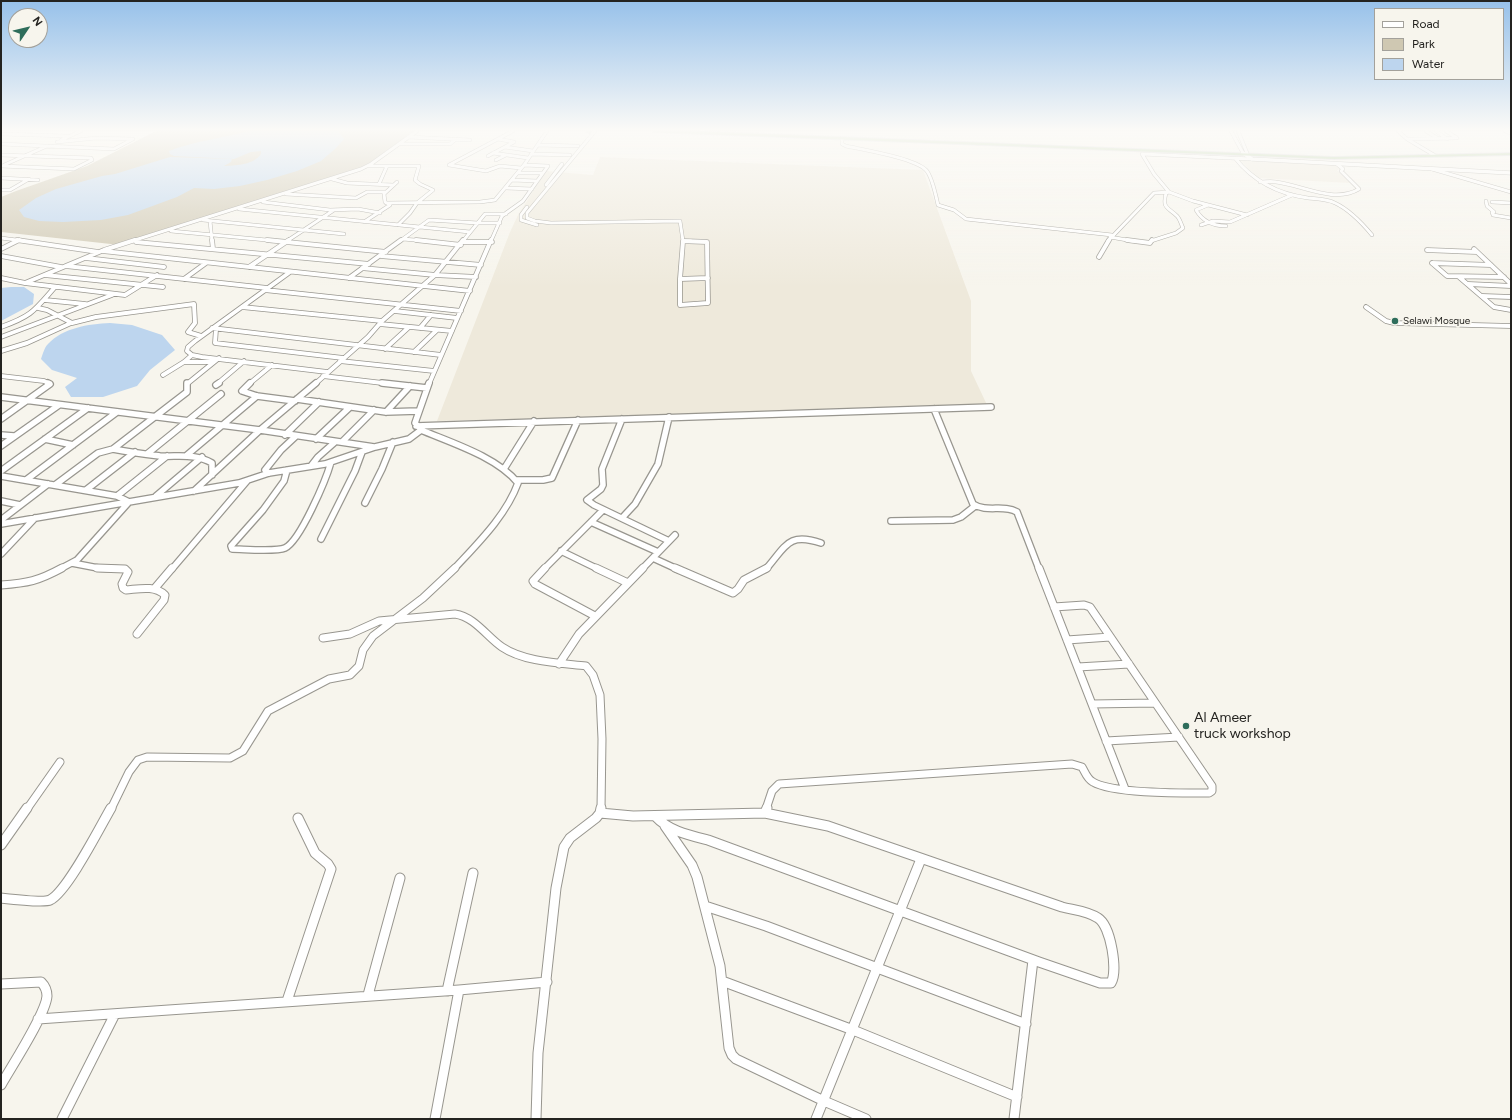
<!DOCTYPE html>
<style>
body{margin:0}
#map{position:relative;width:1512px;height:1120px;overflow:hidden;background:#f7f5ed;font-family:Figtree,sans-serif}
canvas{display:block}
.frame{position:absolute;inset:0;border:2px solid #242320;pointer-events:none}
.legend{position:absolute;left:1374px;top:8px;width:130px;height:72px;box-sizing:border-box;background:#f7f5ed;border:1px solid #a3a19b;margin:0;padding:5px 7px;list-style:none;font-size:12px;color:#242320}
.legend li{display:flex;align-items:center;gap:8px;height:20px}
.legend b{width:20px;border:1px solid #a3a19b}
.north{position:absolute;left:8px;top:8px;width:40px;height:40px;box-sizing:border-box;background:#f7f5ed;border:1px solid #a3a19b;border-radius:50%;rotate:55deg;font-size:11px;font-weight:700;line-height:16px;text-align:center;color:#242320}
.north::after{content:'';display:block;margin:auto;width:14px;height:18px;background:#2e6d5b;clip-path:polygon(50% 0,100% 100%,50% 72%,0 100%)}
</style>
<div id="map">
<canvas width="1512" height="1120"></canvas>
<div class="frame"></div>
<ul class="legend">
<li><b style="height:5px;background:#fff"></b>Road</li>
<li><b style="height:11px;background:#cfc8b2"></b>Park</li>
<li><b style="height:11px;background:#bdd5ee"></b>Water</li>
</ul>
<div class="north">N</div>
</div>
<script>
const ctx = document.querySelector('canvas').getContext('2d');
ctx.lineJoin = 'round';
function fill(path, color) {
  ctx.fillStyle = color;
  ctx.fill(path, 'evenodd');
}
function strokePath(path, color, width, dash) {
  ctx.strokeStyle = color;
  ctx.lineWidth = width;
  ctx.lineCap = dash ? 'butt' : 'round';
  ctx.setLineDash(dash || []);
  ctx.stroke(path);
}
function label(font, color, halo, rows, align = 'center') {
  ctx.font = font + ' Figtree,sans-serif';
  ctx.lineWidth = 3.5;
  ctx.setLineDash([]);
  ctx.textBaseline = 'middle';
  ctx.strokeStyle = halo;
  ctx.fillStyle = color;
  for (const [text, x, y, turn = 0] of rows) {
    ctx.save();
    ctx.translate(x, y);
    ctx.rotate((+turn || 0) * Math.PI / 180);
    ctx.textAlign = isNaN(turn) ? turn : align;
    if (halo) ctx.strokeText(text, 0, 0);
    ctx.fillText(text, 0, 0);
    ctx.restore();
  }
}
fill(new Path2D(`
 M600,157L923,170L971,301V371L988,407L437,421L510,232L518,215L546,171L593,175Z
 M1240,160L1338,165L1343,169L1337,170L1350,183L1257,178Z`), '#eee9db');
fill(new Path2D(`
 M156,131H413L372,162L362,168L120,245L1,232V197L16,191L87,166Z`), '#cfc8b2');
fill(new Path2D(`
 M249,131H338L344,139L336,148L321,161L297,171L267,180L240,186L214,189L194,188L177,197L128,215L101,220L63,222L39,221L24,217L19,210L36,198L56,189L102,176L115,174L170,157L232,159L231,162L224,166H226C238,165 253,165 261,154V151L251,152L234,159L174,156L170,154L169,151C195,141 222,138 249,131Z
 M11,287H24L34,294L33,304L1,321V288Z
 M110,323L132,325L162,335L175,350L150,370L137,386L103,397H71L65,387L77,378L52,370L41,359C43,354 44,348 48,344C63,328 88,324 110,323Z`), '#bdd5ee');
const minorFar4 = new Path2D(`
 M513,131L449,165L486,171L500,166L521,168
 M595,131L527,213V218L535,221L551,223L680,221L683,241
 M1231,131L1243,153
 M1238,131L1247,153
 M1398,131L1407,139L1434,155
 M1426,131L1437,138
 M1436,131L1447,139
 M1505,131L1511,133
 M1,134L67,136
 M409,137L470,140
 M842,139V144L846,146C864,150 914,158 926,170C932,176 936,196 938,205L954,210L966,219L1112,235
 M1407,139L1457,138L1446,131
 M61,140L81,131
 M1,144L114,149L133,139L96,138L57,142
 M399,144H450L456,139
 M538,145L578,146
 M505,147L533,151
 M493,153L528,158
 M531,154L570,155
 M1142,154L1252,159
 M1142,154L1154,174L1169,192
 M1,155L91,158L92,160L74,169L1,166
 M488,156L514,142L498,139
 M1235,158C1254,182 1279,194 1308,198C1317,199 1327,199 1335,203C1350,210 1362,223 1372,235
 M496,160L506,155
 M4,165L47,146
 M368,166H419L415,180L420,184L433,190L417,203L410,213L398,225
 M1432,169L1511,192
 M518,173H542
 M1,178L38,180
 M332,179L347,183L393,185
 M512,180L537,181
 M1260,182C1265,182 1271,181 1276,182C1302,185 1334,204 1359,189L1341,171L1343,169L1337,164
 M379,184L387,166
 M546,185L562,164
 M506,188L532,189
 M1,190H10L29,179
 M286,194L356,198L367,192H385
 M1486,201L1487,206L1494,212H1492L1493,215L1511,218
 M263,202L330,210L358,209L380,213
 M1492,202L1511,203
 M386,203L480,202L495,200L524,165L547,131
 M1208,205L1196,210C1203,222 1213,226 1226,226
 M527,207L521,215V220L537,225
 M239,209L470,232
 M203,220L344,234
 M210,221L212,241
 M364,222L390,205L385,202L384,194L397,182
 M478,223H500
 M1201,225L1213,221L1230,222L1292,195
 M171,231L277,241
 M1110,237L1133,241
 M1,238L24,241
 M403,239L426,241
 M17,241L20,240
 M132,241L361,169L371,164L417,131
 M287,241L334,210
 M400,241L429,220L478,223
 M463,241L485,214H506
 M491,241L502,216L523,201L548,166L524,165
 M683,241H691
 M1108,241L1154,193L1169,192L1193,201L1247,215
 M1151,241L1176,233L1183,228C1181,224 1180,219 1177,216C1168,207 1162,209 1166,193L1169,192`);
const minorFar3 = new Path2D(`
 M17,240L98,252
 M135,240L104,250L25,283L125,295L157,275
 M212,240L213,249
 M267,240L386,252
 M416,240L461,245
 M1127,240L1150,243L1152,240
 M683,241L707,242L708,303L680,305V279Z
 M136,242L369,264
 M464,242H492
 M1,249L19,240
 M1474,249L1511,284
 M1427,250L1477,252
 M103,251L470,291
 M1,256L61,267
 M381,256L481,265
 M1099,257L1109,240
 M86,258L164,267
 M1432,263L1447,276L1504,277
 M1432,263L1491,265
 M66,266L267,288
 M249,267L289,240
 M362,268L435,275L476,277
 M290,272L195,341L188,347L187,351L192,355L202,357L327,372
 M45,275L163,287
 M1459,277L1494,307L1511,310
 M1,278L25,283
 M349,278L401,240
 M184,279L206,263
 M680,279L708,278
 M1468,284L1511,286
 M265,290L461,311
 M1482,296L1511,297
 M45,300L85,304
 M242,307L382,321
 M1366,307L1386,321L1394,323L1511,326
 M38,308L47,310L72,323L96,317L194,304L195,323L188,332L201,336
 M395,311L457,318
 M380,324L452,331
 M1,327C32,316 34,311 55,287
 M212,328L441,355
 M420,328L431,315
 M216,329L215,343L343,358
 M1,337L112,295
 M385,349L409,327
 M1,351L27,343L71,323
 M414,352L437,330
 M340,361L434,371
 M184,362H214
 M163,375L184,362L192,355
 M1,376L44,381L50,384
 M323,376L391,384
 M187,384L219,358
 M217,384L244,361
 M249,384L272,365
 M315,384L368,337L382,321L435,275L463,240
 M429,384L491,240`);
const minorFar2 = new Path2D(`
 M187,383V392L113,449C129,452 144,454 160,456C178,457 195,453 212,463V475
 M250,383L242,391L257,396L295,401
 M382,383L427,388
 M429,383L415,423L421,430C452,443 497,457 518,483C506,516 477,544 454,569
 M216,385L219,383
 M1,397L260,430L374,447
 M297,399L386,412L418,411
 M934,409L973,504C987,513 1003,504 1017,512L1039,569
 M386,412L410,386
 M1,419L50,384L48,383
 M622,419L602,469L603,485L601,489L587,500L594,505L669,541
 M416,426L991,407
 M1,435L14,436
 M285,435L319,402
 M45,439L73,445
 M316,439L350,407
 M342,442L374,410
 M1,446L59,405
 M147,454L221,394
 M187,455L257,396
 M311,466L318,457L335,442
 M504,469L534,421
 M287,470L284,481L263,510L231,546L232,549C243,549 276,552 285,548C300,541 326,480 331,462
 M1,471L88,408
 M269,473L265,470L281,450L296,436
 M1,476L117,496L129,502L77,560L60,569
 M26,480L117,412
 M517,480H543L552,478L578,420
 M55,485L98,453L113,449
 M86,490L135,452
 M194,491L260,430L316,383
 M117,496L167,456
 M156,496L202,457
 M1,501L20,505
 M365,503L382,469L393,442
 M622,518L635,504L658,464L669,417
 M1,520L48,484
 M891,521L953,520L961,517L975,506
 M591,522L658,552
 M1,524L239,483L269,473L325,464L375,447L409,439L421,430
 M321,539L355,471L362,452
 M561,551L598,569
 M1,554L35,518
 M653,558L677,569
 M72,563L98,568L120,569
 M172,569L247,481
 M544,569L603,510
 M642,569L675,535
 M766,569C786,546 788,532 821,543`);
const minorFar1 = new Path2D(`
 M97,568L125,569L128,572L122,584L123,588L126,590C139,589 154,585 165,595L164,600L137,634
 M545,568L533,581L535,584L595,616
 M596,568L628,583
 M675,568L733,593L738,589L744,580L767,568
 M1039,568L1125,789
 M1,585C28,583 38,581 62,568
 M155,588L172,568
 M323,638L350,634L379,621L455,614C475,617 487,637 502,647C524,662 560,663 586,666L593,675L600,695L602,739L601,809
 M1067,640L1110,637
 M559,664L579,634L643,568
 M1078,667L1129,664
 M1092,704L1155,703
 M1106,741L1179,737
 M27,809L60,762
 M111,809L129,772L138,760L147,757L230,758L243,751L268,711L329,679L350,675L359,666L363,650L373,636L423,598L455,568
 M766,809L772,791L779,784L1072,764L1082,767C1085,772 1087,779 1093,782C1113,794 1183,793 1209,793L1212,791V786L1090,607L1084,605L1054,607`);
const minor = new Path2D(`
 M600,813L633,816L765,813L828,826L1062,907C1074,910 1088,911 1098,918C1111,926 1118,971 1111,983H1100L1039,962L708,840C688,835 669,831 655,816
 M765,813L767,808
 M665,826L692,865L697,877L720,966L729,1048L732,1055L736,1059L824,1101L866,1119
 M1,845L27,808
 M1,898C10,899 44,903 50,900C67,892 100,827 111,808
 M705,906L766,926L1026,1024
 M722,981L853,1030L1017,1097
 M1,984L41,982C45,986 47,990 47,996C46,1014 11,1067 1,1085
 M447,991L473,873
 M368,995L400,878
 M287,1001L331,869L328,864L315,853L298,818
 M38,1019L459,990L547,982
 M62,1119L115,1014
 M435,1119L459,990
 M536,1119L538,1053L556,888L564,847L570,838L596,818L600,813L601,808
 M816,1119L921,859
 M1014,1119L1033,960`);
const tertiary = new Path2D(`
 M1243,153L1252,159L1511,173`);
const trunk = new Path2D(`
 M586,131H592V132L590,133Z
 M653,131H691L1334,157L1511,153V155L1334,159L655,132Z`);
strokePath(minorFar4, '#98968f', 4);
strokePath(minorFar3, '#98968f', 5.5);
strokePath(minorFar2, '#98968f', 8);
strokePath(minorFar1, '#98968f', 9);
strokePath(minor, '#98968f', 11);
strokePath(tertiary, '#98968f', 4.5);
strokePath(trunk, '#d3d3d2', 2);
strokePath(minorFar4, '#fff', 3);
strokePath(minorFar3, '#fff', 4);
strokePath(minorFar2, '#fff', 5.5);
strokePath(minorFar1, '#fff', 7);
strokePath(minor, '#fff', 9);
strokePath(tertiary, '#fff', 3.5);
fill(trunk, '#a6c690');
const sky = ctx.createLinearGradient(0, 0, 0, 288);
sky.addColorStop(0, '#97c1ea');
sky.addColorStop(0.45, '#fbfaf7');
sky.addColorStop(1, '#fbfaf700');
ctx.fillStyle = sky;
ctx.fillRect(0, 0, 1512, 288);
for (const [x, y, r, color] of [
 [1395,321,4,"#2e6d5b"],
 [1186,726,4,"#2e6d5b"]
]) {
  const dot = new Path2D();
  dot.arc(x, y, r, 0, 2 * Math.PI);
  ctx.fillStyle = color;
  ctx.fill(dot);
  strokePath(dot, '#f7f5ed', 1.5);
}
label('10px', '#242320', '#f7f5ed', [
 ["Selawi Mosque",1403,321]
], 'left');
label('14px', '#242320', '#f7f5ed', [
 ["Al Ameer",1194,718],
 ["truck workshop",1194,734]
], 'left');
</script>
